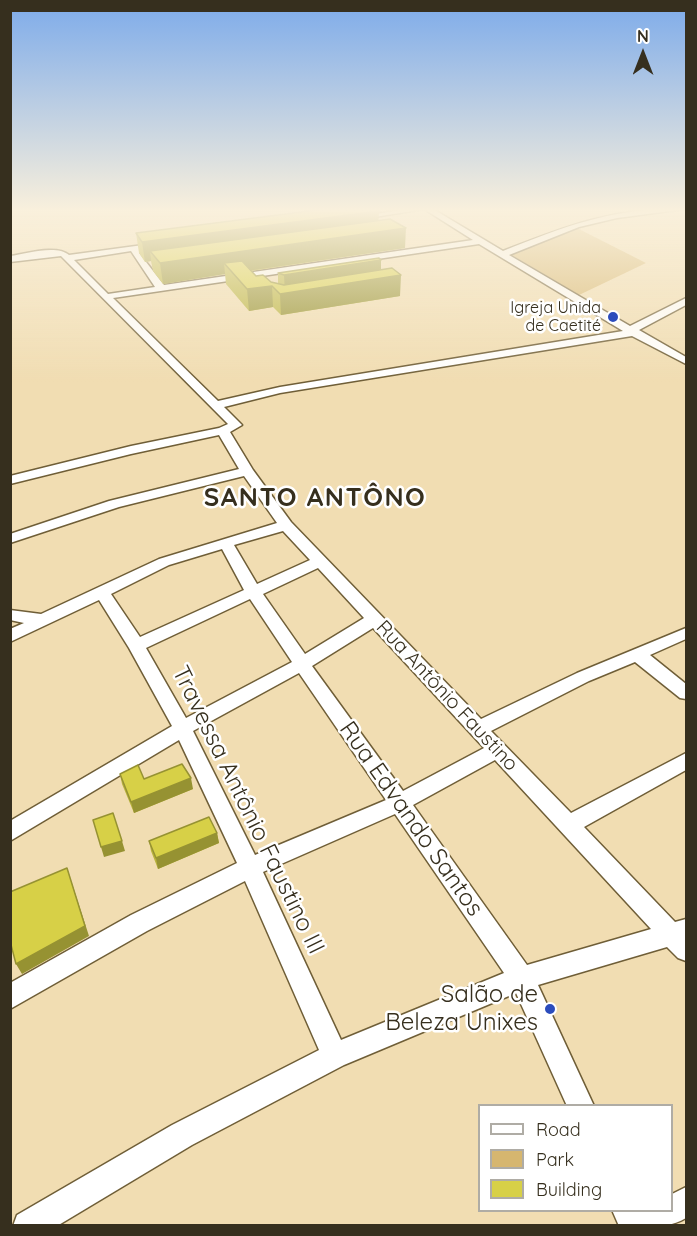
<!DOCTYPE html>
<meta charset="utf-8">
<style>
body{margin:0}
#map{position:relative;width:697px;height:1236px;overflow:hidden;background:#f1ddb2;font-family:Quicksand,sans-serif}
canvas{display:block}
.frame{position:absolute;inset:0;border:12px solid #362f1e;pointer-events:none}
.legend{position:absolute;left:478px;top:1104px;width:195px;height:108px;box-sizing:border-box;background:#fff;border:2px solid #afaca5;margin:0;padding:8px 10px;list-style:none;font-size:18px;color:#362f1e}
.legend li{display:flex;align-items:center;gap:12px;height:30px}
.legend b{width:30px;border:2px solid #afaca5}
.north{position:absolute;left:613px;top:24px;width:60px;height:60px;-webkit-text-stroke:4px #fff;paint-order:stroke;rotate:0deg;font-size:16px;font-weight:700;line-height:24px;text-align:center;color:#362f1e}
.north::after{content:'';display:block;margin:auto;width:21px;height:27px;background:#362f1e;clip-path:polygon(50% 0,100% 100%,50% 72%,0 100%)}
</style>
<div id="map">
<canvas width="697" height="1236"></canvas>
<div class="frame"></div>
<ul class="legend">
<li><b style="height:8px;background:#fff"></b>Road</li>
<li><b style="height:16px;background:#d6b66f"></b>Park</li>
<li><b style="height:16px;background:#d7d047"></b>Building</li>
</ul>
<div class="north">N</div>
</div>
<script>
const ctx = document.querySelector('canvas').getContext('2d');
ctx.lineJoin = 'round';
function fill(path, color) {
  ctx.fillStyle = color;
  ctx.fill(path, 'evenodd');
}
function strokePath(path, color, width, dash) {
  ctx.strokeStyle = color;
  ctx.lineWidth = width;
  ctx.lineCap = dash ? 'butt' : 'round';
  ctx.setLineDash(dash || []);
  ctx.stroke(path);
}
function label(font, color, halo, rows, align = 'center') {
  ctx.font = font + ' Quicksand,sans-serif';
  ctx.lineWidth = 5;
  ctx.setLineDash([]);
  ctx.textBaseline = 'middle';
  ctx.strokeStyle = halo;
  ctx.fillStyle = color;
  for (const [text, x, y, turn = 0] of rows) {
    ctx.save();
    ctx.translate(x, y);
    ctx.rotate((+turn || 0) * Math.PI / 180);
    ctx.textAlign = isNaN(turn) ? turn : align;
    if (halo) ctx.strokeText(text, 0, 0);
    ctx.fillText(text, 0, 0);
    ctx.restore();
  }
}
fill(new Path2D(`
 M575,227L646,263L579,295L510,254Z`), '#d6b66f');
const minor = new Path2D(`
 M406,209H433L503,251C566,226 615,207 685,209L617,218L579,227L509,255L630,326L686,298V305L639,330L686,357V364L632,336L280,393L224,407L242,425L230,432L253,470L291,522L481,719L577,673L686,628V639L650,655L686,684V699L680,698L635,662L589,681L491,731L571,813L686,753V770L584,827L675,922L686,919V961L678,958L667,947L538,985L594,1106H567L516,993L344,1065L192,1145L57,1226H13L17,1215L172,1125L319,1050L245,881L147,931L10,1009V983L131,915L237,863L179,740L10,841V821L172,726L129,648L99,600L10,642V629L24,623L10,620V610L41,614L159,559L277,523L244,476L119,507L10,543V534L109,501L239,469L219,435L131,454L10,484V476L131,446L219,428L228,424L61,256L10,262V256C26,254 56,244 69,255L158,243L162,245L161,247L140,250L139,253L164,285L473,240L424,209L356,220L352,218ZM479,244L623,331L280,387L218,401L113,298ZM131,251L155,287L108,294L74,260ZM283,531L310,560L257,584L234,545ZM222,549L244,590L140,637L111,594L169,565ZM318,568L364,618L305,654L263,594ZM250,599L292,662L186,718L146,648ZM373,628L484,748L403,791L312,666ZM299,673L386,800L255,855L193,731ZM495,760L651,929L527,965L413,805ZM395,814L504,973L341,1040L263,872Z
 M686,1187V1218C666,1230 641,1226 619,1226L612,1210H672V1194Z`);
strokePath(minor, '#6f5e37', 3);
fill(minor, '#fff');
fill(new Path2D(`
 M379,220L405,248L251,271L256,276L271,282L278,284V273L381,270L400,296L281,315L273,307L249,311L226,284L225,274L163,284L153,271L151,261L145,262L139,253L136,233Z
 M120,774L144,779L193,789L134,813L122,784Z
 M217,833L219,843L158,869L151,851L149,841Z`), '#b9b33d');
fill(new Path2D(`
 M379,211L378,230L150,251L151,261L145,262L142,242Z
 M406,228L405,248L233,273L224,263L225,274L163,284L160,263Z
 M381,260V278L401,275L400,296L281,315L280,294L285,293L284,275Z
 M272,286L273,307L249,311L247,289Z
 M191,778L193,789L134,813L131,802Z
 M217,833L219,843L158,869L156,858Z
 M122,841L125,851L104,857L101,847Z
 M67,868L89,936L22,974L16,964Z`), '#969232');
const building = new Path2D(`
 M325,209H375L379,211L142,242L136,233Z
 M390,219L406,228L160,263L150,251Z
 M379,258L381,260L284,275L278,273Z
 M242,261L256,276L263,275L271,282L284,285L392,268L401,275L280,294L272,286L247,289L224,263Z
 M182,764L191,778L131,802L120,774L138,765L144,779Z
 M113,813L122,841L101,847L93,820Z
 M209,817L217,833L156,858L149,841Z
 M67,868L85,926L16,964L10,941V892Z`);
fill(building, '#d7d047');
strokePath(building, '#969232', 1.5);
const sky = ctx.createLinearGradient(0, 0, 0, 382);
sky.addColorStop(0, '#7dabea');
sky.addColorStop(0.55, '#f9f0dc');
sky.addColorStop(1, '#f9f0dc00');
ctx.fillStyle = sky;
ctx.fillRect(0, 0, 697, 382);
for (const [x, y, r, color] of [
 [613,317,6,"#2b4cbc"],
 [550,1009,6,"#2b4cbc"]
]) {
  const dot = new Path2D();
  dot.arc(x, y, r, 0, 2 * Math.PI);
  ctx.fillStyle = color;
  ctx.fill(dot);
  strokePath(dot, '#fff', 2);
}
label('16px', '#362f1e', '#fff', [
 ["Igreja Unida",601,308],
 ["de Caetité",601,326]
], 'right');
label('20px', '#362f1e', '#fff', [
 ["Rua Antônio Faustino",447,696,47]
]);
label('24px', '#362f1e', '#fff', [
 ["Travessa Antônio Faustino III",248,810,64],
 ["Rua Edvando Santos",411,819,55]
]);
label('24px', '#362f1e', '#fff', [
 ["Salão de",538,995],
 ["Beleza Unixes",538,1023]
], 'right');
ctx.letterSpacing = '1.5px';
label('bold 26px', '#362f1e', '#fff', [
 ["SANTO ANTÔNO",315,498]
]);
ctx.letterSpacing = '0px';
</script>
